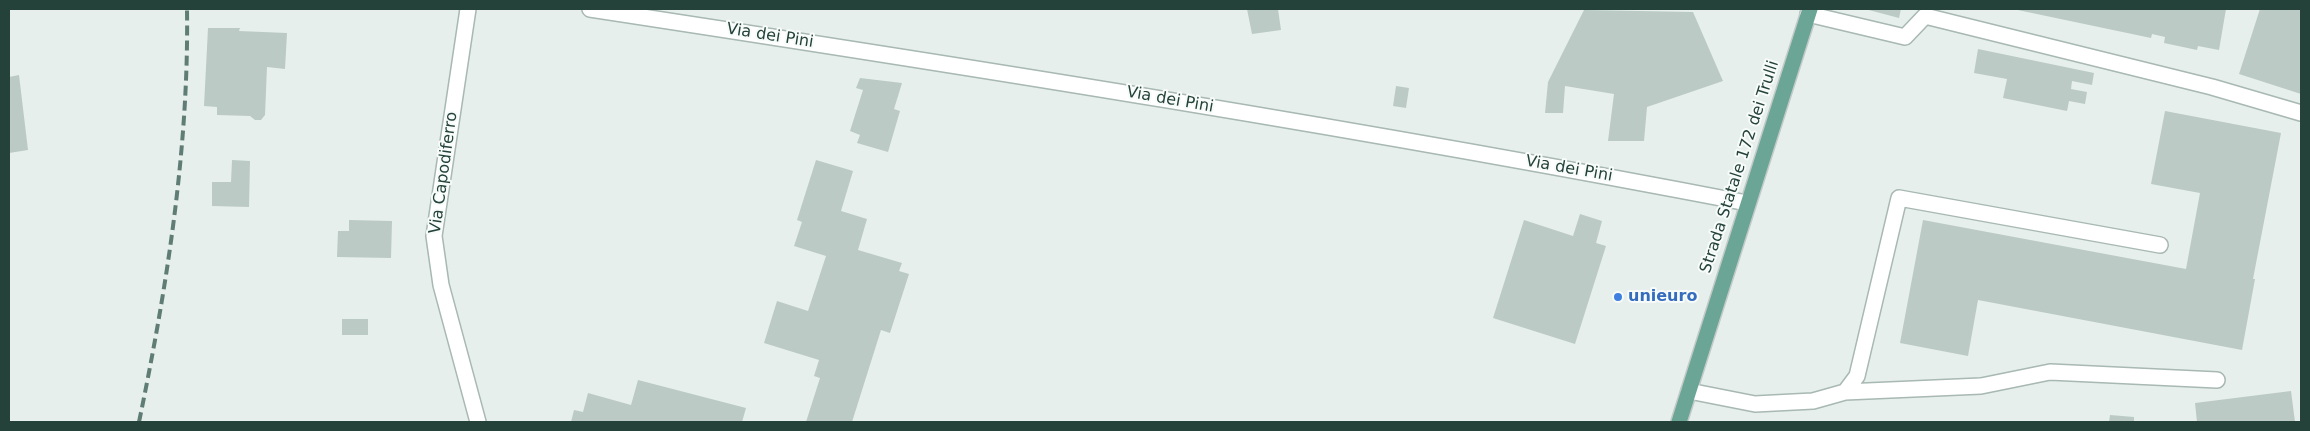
<!DOCTYPE html>
<style>
body{margin:0}
#map{position:relative;width:2310px;height:431px;overflow:hidden;background:#e6efeb;font-family:"DejaVu Sans",sans-serif}
canvas{display:block}
.frame{position:absolute;inset:0;border:10px solid #24423a;pointer-events:none}
</style>
<div id="map">
<canvas width="2310" height="431"></canvas>
<div class="frame"></div>
</div>
<script>
const ctx = document.querySelector('canvas').getContext('2d');
ctx.lineJoin = 'round';
function fill(path, color) {
  ctx.fillStyle = color;
  ctx.fill(path, 'evenodd');
}
function strokePath(path, color, width, dash) {
  ctx.strokeStyle = color;
  ctx.lineWidth = width;
  ctx.lineCap = dash ? 'butt' : 'round';
  ctx.setLineDash(dash || []);
  ctx.stroke(path);
}
function label(font, color, halo, rows, align = 'center') {
  ctx.font = font + ' "DejaVu Sans",sans-serif';
  ctx.lineWidth = 4;
  ctx.setLineDash([]);
  ctx.textBaseline = 'middle';
  ctx.strokeStyle = halo;
  ctx.fillStyle = color;
  for (const [text, x, y, turn = 0] of rows) {
    ctx.save();
    ctx.translate(x, y);
    ctx.rotate((+turn || 0) * Math.PI / 180);
    ctx.textAlign = isNaN(turn) ? turn : align;
    if (halo) ctx.strokeText(text, 0, 0);
    ctx.fillText(text, 0, 0);
    ctx.restore();
  }
}
fill(new Path2D(`
 M1247,9H1278L1281,30L1252,34Z
 M1865,9H1901L1899,18Z
 M2013,9H2226L2219,50L2198,46L2197,50L2164,43L2165,37L2152,34L2151,38Z
 M2260,9H2301V94L2239,74Z
 M1584,10L1693,12L1723,81L1647,107L1644,141H1608L1614,94L1565,86L1563,113H1545L1548,82Z
 M208,28H240L239,31L287,33L285,69L267,67L265,115L261,120H255L250,116L217,115V107L204,106Z
 M1978,49L2094,73L2092,85L2072,81L2071,89L2087,92L2085,104L2069,101L2067,111L2003,98L2007,79L1974,73Z
 M19,75L28,150L9,153V77Z
 M860,78L902,83L894,109L900,111L888,152L857,143L860,135L850,131L863,90L856,88Z
 M1396,86L1409,88L1406,108L1393,106Z
 M2165,111L2281,133L2253,279H2255L2242,350L1978,300L1968,356L1900,343L1923,220L2186,269L2200,193L2151,184Z
 M232,160L250,161L249,207L212,206V182H231Z
 M816,160L853,171L841,211L867,219L858,250L902,263L899,271L909,274L890,333L881,330L852,422H806L820,378L814,376L819,360L764,343L777,301L808,311L826,256L794,246L802,222L797,220Z
 M1580,214L1602,221L1596,243L1606,246L1575,344L1493,318L1524,220L1573,236Z
 M349,220L392,221L391,258L337,257L338,231H349Z
 M342,319H368V335H342Z
 M638,380L746,408L742,422H571L574,410L583,412L588,393L631,405Z
 M2291,391L2295,422H2197L2195,403Z
 M2110,415L2134,417V422H2109Z`), '#bbcac4');
const minor = new Path2D(`
 M468,9L434,236L441,285L478,422
 M590,9C977,68 1363,129 1747,203
 M1808,14L1905,37L1925,16L2212,87L2301,113
 M1689,391L1755,404L1813,401L1845,392L1857,376L1899,198L2160,245
 M1845,392L1981,386L2050,372L2217,380`);
const major = new Path2D(`
 M1679,422L1810,9`);
strokePath(minor, '#a8b8b2', 18);
strokePath(major, '#c2cac8', 18);
strokePath(minor, '#fff', 15);
strokePath(major, '#6aa596', 15);
strokePath(new Path2D(`
 M139,422C167,287 189,147 187,9`), '#5f7d75', 4, [10, 5]);
for (const [x, y, r, color] of [
 [1618,297,5,"#3f7fe0"]
]) {
  const dot = new Path2D();
  dot.arc(x, y, r, 0, 2 * Math.PI);
  ctx.fillStyle = color;
  ctx.fill(dot);
  strokePath(dot, '#f7fbf9', 2);
}
label('16px', '#24423a', '#f7fbf9', [
 ["Via dei Pini",770,36,9],
 ["Via dei Pini",1170,100,10],
 ["Strada Statale 172 dei Trulli",1740,167,-72],
 ["Via dei Pini",1569,169,10],
 ["Via Capodiferro",444,173,-82]
]);
label('bold 16px', '#366cbe', '#f7fbf9', [
 ["unieuro",1628,297]
], 'left');
</script>
